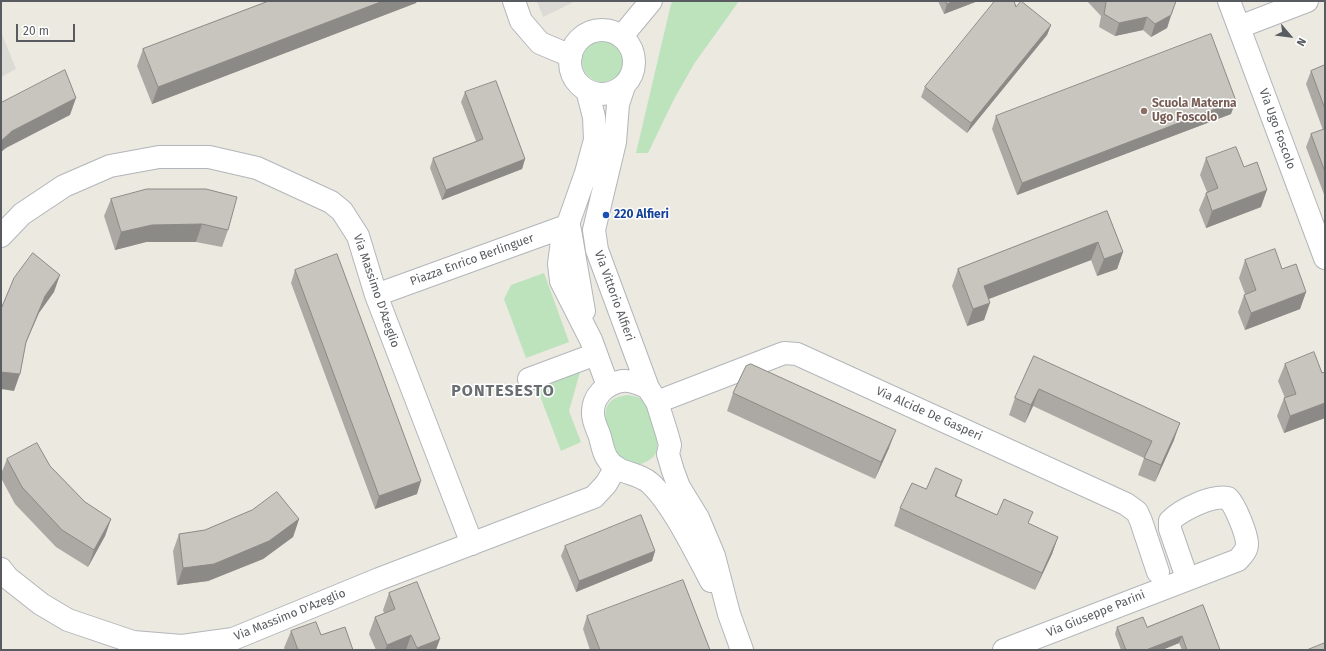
<!DOCTYPE html>
<style>
body{margin:0}
#map{position:relative;width:1326px;height:651px;overflow:hidden;background:#ebe9e0;font-family:"Fira Sans",sans-serif}
canvas{display:block}
.frame{position:absolute;inset:0;border:2px solid #585c60;pointer-events:none}
.north{position:absolute;left:1270px;top:16px;width:40px;height:40px;-webkit-text-stroke:3px #fff;paint-order:stroke;rotate:118deg;font-size:11px;font-weight:700;line-height:16px;text-align:center;color:#585c60}
.north::after{content:'';display:block;margin:auto;width:14px;height:18px;background:#585c60;clip-path:polygon(50% 0,100% 100%,50% 72%,0 100%)}
.scale{position:absolute;left:16px;top:24px;width:59px;height:18px;box-sizing:border-box;border:2px solid #585c60;border-top:0;padding-left:5px;font-size:12px;line-height:14px;white-space:nowrap;color:#585c60;-webkit-text-stroke:3px #fff;paint-order:stroke}
</style>
<div id="map">
<canvas width="1326" height="651"></canvas>
<div class="frame"></div>
<div class="north">N</div>
<div class="scale">20 m</div>
</div>
<script>
const ctx = document.querySelector('canvas').getContext('2d');
ctx.lineJoin = 'round';
function fill(path, color) {
  ctx.fillStyle = color;
  ctx.fill(path, 'evenodd');
}
function strokePath(path, color, width, dash) {
  ctx.strokeStyle = color;
  ctx.lineWidth = width;
  ctx.lineCap = dash ? 'butt' : 'round';
  ctx.setLineDash(dash || []);
  ctx.stroke(path);
}
function label(font, color, halo, rows, align = 'center') {
  ctx.font = font + ' "Fira Sans",sans-serif';
  ctx.lineWidth = 3;
  ctx.setLineDash([]);
  ctx.textBaseline = 'middle';
  ctx.strokeStyle = halo;
  ctx.fillStyle = color;
  for (const [text, x, y, turn = 0] of rows) {
    ctx.save();
    ctx.translate(x, y);
    ctx.rotate((+turn || 0) * Math.PI / 180);
    ctx.textAlign = isNaN(turn) ? turn : align;
    if (halo) ctx.strokeText(text, 0, 0);
    ctx.fillText(text, 0, 0);
    ctx.restore();
  }
}
fill(new Path2D(`
 M537,1H576L543,17Z
 M1,32L16,69L1,77Z`), '#dcdad4');
fill(new Path2D(`
 M673,1H739L694,64L673,101L648,153H636L671,4Z
 M582 61a21 21 0 1 1 42 0a21 21 0 1 1-42 0Z
 M544,273L569,342L526,358L504,299L511,285Z
 M580,372L569,411L581,442L561,451L537,388Z
 M628,395C633,396 639,397 643,400C652,408 661,443 656,453C653,459 646,462 641,464C636,464 630,464 625,462C618,458 615,447 612,440C604,420 598,398 628,395Z`), '#bce3bc');
const minor = new Path2D(`
 M514,1L521,21L540,43L571,56
 M1229,1L1325,258
 M1239,27L1307,1
 M570 62a32 32 0 1 1 64 0a32 32 0 1 1-64 0Z
 M622,36L651,1
 M624,86L618,104L615,142L594,230L597,250L648,388L657,402L667,434L670,445L668,454L673,471L679,487L698,518L714,556L729,614L742,650
 M587,90L594,117L595,140L586,173L562,241L559,264L561,281L591,340L608,386
 M570,230L584,311
 M1,236L22,214L64,186L110,166L159,157H209L257,168L331,202L342,211L358,236L376,295L472,544
 M376,295L569,225
 M529,379L596,354
 M648,388C640,384 631,380 622,381C605,384 592,397 593,414C593,422 598,430 600,437C602,444 603,452 607,458C617,475 636,471 650,483C672,503 696,553 711,581
 M657,402L784,353L797,354L1126,504L1137,512L1141,521L1158,572
 M1,569L8,578L41,604L68,620L133,642L182,646L233,639L379,579L594,497L606,484L616,467
 M1004,650L1238,560C1242,555 1247,551 1247,544C1247,534 1235,505 1228,498C1212,495 1182,509 1170,521V529L1187,578`);
strokePath(minor, '#b2b6ba', 24);
strokePath(minor, '#fff', 22);
fill(new Path2D(`
 M269,1H417L416,3L152,104L137,66L143,49Z
 M938,1H978L944,14Z
 M1087,1H1176L1167,28L1151,37L1143,30L1115,36L1099,27L1101,16Z
 M1016,7L1051,25L1047,35L967,133L921,97L925,87Z
 M1325,65V197L1306,147L1311,134L1323,130L1306,84L1311,71Z
 M465,92L525,159L522,169L442,200L430,168L433,158L476,141L461,102Z
 M1231,114L1017,195L992,129L996,116Z
 M1206,158L1244,167L1261,207L1206,228L1199,210L1206,193L1207,192L1200,175Z
 M111,199L228,230L222,247L196,242H146L115,250L104,216Z
 M1107,211L1123,252L1117,269L1097,276L1091,260L989,299L984,320L967,326L952,286L958,269Z
 M1245,260L1282,269L1306,292L1300,309L1245,330L1238,312L1244,295L1245,294L1239,278Z
 M295,270L417,494L375,509L291,283Z
 M1034,356L1174,440L1155,482L1138,475L1144,458L1033,406L1025,423L1009,415L1015,398Z
 M1285,364L1322,373L1325,372V418L1284,433L1277,416L1284,398H1285L1278,381Z
 M733,393L889,448L875,479L727,411Z
 M7,459L50,466L85,502L111,519L105,536L88,567L56,547L15,504L1,478V474Z
 M962,480L956,496L997,515L1029,524L1058,537L1052,554L1035,590L894,526L900,508L926,489Z
 M299,519L293,537L263,559L208,581L177,585L173,551L179,534Z
 M565,546L655,551L652,561L576,592L561,556Z
 M389,593L436,650H376L369,634L375,617L384,613L383,610Z
 M1203,605L1220,650H1182L1179,643L1162,650H1121L1115,634L1117,627H1147Z
 M587,616L710,650H590L583,629Z
 M291,631L353,650H285L284,648Z`), '#aca9a4');
fill(new Path2D(`
 M383,1H417L416,3L152,104L158,87Z
 M954,1H978L944,14L947,4Z
 M1171,15L1167,28L1151,37L1155,24Z
 M1147,17L1143,30L1115,36L1119,23Z
 M1051,25L1047,35L967,133L971,123Z
 M76,98L70,115L6,148L1,152V141L12,131Z
 M1236,101L1231,114L1017,195L1022,183Z
 M525,159L522,169L442,200L446,190Z
 M1267,190L1261,207L1206,228L1212,211Z
 M202,224L196,242H146L115,250L121,232L152,225Z
 M1098,242L1091,260L978,303L984,286Z
 M1123,252L1117,269L1097,276L1104,259Z
 M60,275L54,292L39,313L19,359L26,342L45,296Z
 M1306,292L1300,309L1245,330L1251,313Z
 M990,303L984,320L967,326L973,309Z
 M1,372L20,374L14,391L1,389Z
 M1039,389L1033,406L1025,423L1031,405Z
 M1325,403V418L1284,433L1290,416Z
 M1180,423L1174,440L1155,482L1161,465Z
 M896,430L889,448L875,479L881,462Z
 M962,480L956,497L955,496Z
 M421,481L417,494L375,509L379,496Z
 M111,519L105,536L88,567L94,550Z
 M299,519L293,537L263,559L208,581L177,585L183,568Z
 M1058,537L1052,554L1035,590L1042,573Z
 M655,551L652,561L576,592L579,581Z
 M411,635L406,650H385L387,645Z
 M1182,636L1179,643L1162,650H1146Z
 M440,639L436,650H416L417,648Z`), '#8c8a86');
const building = new Path2D(`
 M269,1H383L158,87L143,49Z
 M946,1H954L947,4Z
 M995,1H1014L1016,7L1021,1L1051,25L971,123L925,87Z
 M1104,1H1176L1171,15L1155,24L1147,17L1119,23L1104,14L1106,3Z
 M1211,34L1236,101L1022,183L996,116Z
 M1325,65V109L1311,71Z
 M65,70L76,98L12,131L1,141V103Z
 M496,81L525,159L446,190L433,158L483,139L465,92Z
 M1325,129V172L1311,134Z
 M1236,147L1244,167L1257,162L1267,190L1212,211L1206,193L1218,188L1206,158Z
 M147,189H206L237,197L228,230L202,224L152,225L121,232L111,199Z
 M1107,211L1123,252L1104,259L1098,242L984,286L990,303L973,309L958,269Z
 M1275,249L1282,269L1296,264L1306,292L1251,313L1244,295L1256,290L1245,260Z
 M33,253L60,275L45,296L26,342L20,374L1,372V309L14,278Z
 M337,254L421,481L379,496L295,270Z
 M1314,352L1322,373L1325,372V403L1290,416L1284,398L1296,394L1285,364Z
 M1034,356L1180,423L1161,465L1144,458L1152,441L1039,389L1031,405L1015,398Z
 M751,364L896,430L881,462L733,393L746,366Z
 M37,443L50,466L85,502L111,519L94,550L62,530L22,487L7,459Z
 M936,468L962,480L955,496L997,515L1004,499L1033,512L1028,523L1058,537L1042,573L900,508L912,483L926,489Z
 M277,492L299,519L269,541L214,564L183,568L179,534L205,530L252,510Z
 M641,515L655,551L579,581L565,546Z
 M683,580L710,650H600L587,616Z
 M417,582L440,639L417,648L411,635L387,645L375,617L395,609L389,593Z
 M1203,605L1220,650H1187L1182,636L1146,650H1126L1117,627L1143,617L1147,627Z
 M316,622L321,635L345,627L353,650H298L291,631Z
 M1325,643V650H1307Z`);
fill(building, '#c8c5bf');
strokePath(building, '#8c8a86', 1);
for (const [x, y, r, color] of [
 [1144,111,4,"#8d6e63"],
 [606,215,4,"#1a4fb4"]
]) {
  const dot = new Path2D();
  dot.arc(x, y, r, 0, 2 * Math.PI);
  ctx.fillStyle = color;
  ctx.fill(dot);
  strokePath(dot, '#fff', 1.5);
}
label('bold 12px', '#785e54', '#fff', [
 ["Scuola Materna",1152,104],
 ["Ugo Foscolo",1152,118]
], 'left');
label('12px', '#585c60', '#fff', [
 ["Via Ugo Foscolo",1277,129,70],
 ["Piazza Enrico Berlinguer",472,260,-20],
 ["Via Massimo D'Azeglio",376,291,71],
 ["Via Vittorio Alfieri",614,296,70],
 ["Via Alcide De Gasperi",929,414,24],
 ["Via Giuseppe Parini",1096,614,-22],
 ["Via Massimo D'Azeglio",290,615,-22]
]);
label('bold 12px', '#164399', '#fff', [
 ["220 Alfieri",614,215]
], 'left');
ctx.letterSpacing = '1px';
label('bold 16px', '#696e72', '#fff', [
 ["PONTESESTO",503,392]
]);
ctx.letterSpacing = '0px';
</script>
